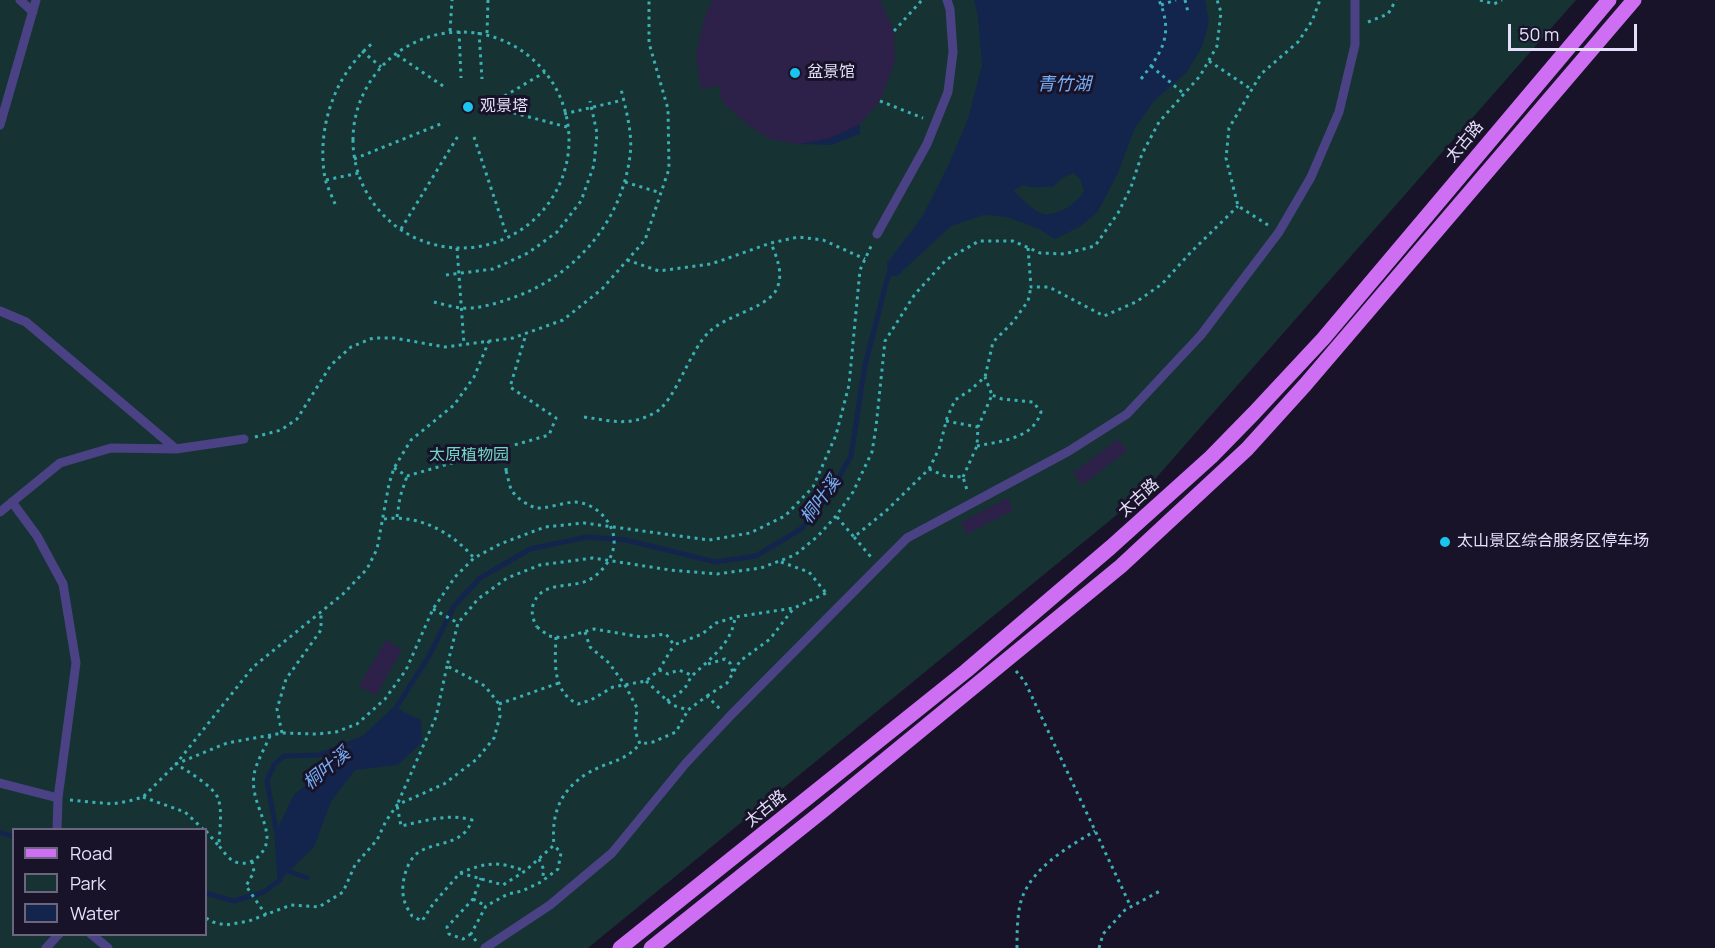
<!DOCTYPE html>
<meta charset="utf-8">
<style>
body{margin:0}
#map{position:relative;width:1715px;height:948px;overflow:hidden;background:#19132a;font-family:Manrope,sans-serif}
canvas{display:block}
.legend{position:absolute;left:12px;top:828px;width:195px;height:108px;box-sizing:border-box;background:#19132a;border:2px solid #6b657e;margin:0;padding:8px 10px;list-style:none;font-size:18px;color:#e5dffc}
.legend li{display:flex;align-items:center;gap:12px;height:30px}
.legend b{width:30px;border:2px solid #6b657e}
.scale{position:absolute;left:1508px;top:24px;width:129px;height:27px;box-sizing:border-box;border:3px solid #e5dffc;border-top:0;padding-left:8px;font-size:18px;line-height:21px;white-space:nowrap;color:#e5dffc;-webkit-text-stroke:4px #19132a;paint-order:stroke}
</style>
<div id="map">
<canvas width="1715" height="948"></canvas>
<ul class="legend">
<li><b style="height:8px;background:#ce6ff3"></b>Road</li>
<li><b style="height:16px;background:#173233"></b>Park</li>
<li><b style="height:16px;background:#14254d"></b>Water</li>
</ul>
<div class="scale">50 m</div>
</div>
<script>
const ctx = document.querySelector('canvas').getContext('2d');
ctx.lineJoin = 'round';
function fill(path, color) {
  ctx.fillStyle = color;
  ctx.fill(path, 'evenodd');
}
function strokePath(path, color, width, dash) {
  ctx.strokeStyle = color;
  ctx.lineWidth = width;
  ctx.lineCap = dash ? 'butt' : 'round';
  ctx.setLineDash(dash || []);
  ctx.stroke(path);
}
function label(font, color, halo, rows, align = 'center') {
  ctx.font = font + ' Manrope,"Noto Sans SC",sans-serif';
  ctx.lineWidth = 6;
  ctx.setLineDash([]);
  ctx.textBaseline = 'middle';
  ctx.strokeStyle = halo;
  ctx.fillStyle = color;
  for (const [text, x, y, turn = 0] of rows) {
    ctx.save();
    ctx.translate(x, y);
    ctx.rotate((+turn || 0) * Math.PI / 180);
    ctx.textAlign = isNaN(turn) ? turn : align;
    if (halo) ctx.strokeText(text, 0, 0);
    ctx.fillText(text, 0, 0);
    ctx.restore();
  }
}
fill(new Path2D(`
 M0,0H1576L1141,495L588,948H0ZM14,830H206V934H14Z`), '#173233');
fill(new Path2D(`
 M974,0H1205L1209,22L1202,47L1187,72L1154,101L1134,130L1118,173L1097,213L1079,227L1055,239L1039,229L1007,217L983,215L951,226L897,276H888L887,263L922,217L948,166L968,119L982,65L978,17ZM1073,173L1080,179L1084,190C1079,202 1059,216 1044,214C1033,212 1022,198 1014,191L1023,185C1032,189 1042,186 1053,187L1061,179Z
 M860,124V134L831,145L798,144L830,138Z
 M396,708L421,720L422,742L398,765L355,770L331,802L314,847L280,880L277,835L296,796L328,772Z`), '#14254d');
strokePath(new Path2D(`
 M279,831L296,796L328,772L362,740
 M0,832L14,837
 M288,871L307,878
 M206,893L234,901L264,892L280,880L277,835L267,781L274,765L284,756L319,755L364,738L396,708L429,656L454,606L480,578L530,549L587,537L626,540L716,562L756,556L801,529L830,493L851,456L865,365L888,276L891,271`), '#14254d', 5);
fill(new Path2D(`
 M713,0H880L894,31L895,62L880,101L860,124L830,138L798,144L770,139L748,125L722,102L719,85L701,89L696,55L701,31L708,8Z
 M1118,439L1127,451L1082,485L1073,473Z
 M1008,498L1013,510L967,534L961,522Z
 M386,640L402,650L376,695L359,686Z`), '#2d2149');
strokePath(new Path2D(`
 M1185,0L1188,12
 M1480,0L1494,4L1502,0
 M1161,5L1176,0
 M1368,22L1388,14L1396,0
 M450,31L452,0
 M459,31L461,78
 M894,31L922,0
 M479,32L482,79
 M353 140a108 108 0 1 1 216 0a108 108 0 1 1-216 0Z
 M487,33L488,0
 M362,51L381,67
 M397,55L446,88
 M1209,61L1251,89
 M1151,66L1183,93
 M1141,79C1162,52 1174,35 1159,0
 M498,100L545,72
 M880,101L923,118
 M499,109L567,127
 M564,114L623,100
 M474,137L507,236
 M354,159L443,123
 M326,180L359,173
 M625,182L661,193
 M335,204C332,196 327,187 325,178C316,128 335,73 374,42
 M1268,225L1238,206L1226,158L1229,128L1261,74L1298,42L1312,21L1320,0
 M401,229L458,136
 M457,248L464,344
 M1028,248L1031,287H1049L1104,316L1136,302L1162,284L1191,252L1238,206
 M627,260L659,271L711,264L771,243L798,237L823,240L865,259
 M446,275L493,269L528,253L557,232L581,201L594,165L597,133L590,101
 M434,302C442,304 452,307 461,308C475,309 492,305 506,300C571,280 621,225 630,156C633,134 626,110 621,89
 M584,417C612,421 630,427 656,412C675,401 690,350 709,332C727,315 763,309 775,292C785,276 777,258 771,243
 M946,421L978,427
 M255,437L281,430L297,419L331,365L351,347L373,338H394L445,347L513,338L563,320L602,289L645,240L669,169L668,109L649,43V0
 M977,446C1001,441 1033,439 1041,412L1033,402L1002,399L992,395
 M394,468L407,476L549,435L556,418L510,387L526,334
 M929,469L945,476L963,477L968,493
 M506,471L507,446
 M963,477L977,446L978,427L992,395L985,377
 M397,517L400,497L407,476
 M837,517L854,537L887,510L929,469L939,449L947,418L955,400L969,391L985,377L993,342L1013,322L1028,301L1031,287
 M384,519C418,514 452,532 474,558
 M854,537L871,557
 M781,562L809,572L826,593
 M433,609L458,623
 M537,627L549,636L563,638L594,629L642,637L666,634L674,645L702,634L716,623L735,617L794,608L826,593
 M585,632L590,647L609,663L625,685L637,708L635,731L640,744L653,742L676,732L688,710
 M556,637C555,663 552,692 578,704L591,700L613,687L646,681L659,670L674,645
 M708,664L725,659L730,663L733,673
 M447,666L436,717L397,805L401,826C424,821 449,813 472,820C463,846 439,840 419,852C406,860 400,886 404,899C405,905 409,911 412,916L422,921L433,904L460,873L503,885L525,871L554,845C551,814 560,790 588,773C608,761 623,763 640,744
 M659,670L668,674L679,670L691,675
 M1016,671L1025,682L1131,907
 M646,681L672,705L688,710L707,696L721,710
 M707,696L727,683L740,661L770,639L793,609
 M667,701C672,697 679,694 683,690C688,685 689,678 694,674C712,657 732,643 735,617
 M499,704L559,683
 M282,733L277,709L286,679L321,630V613
 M270,736C265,748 256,762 254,775C250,797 267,820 267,838C267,851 254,865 240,863C230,862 225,853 219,846C219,832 223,812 218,798C212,785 187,771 176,764L253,667L343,594L367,569L377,549L389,484L394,468L411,440L454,405L474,377L489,341
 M143,797L185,812L204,830
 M70,800L112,804L129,801L143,797L176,764L227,743L282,733L317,734L336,732L357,724L385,699L406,670L433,609L455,577L474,558L500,544L545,527L584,523L709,540L750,533L785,516L813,487L836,435L849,385L860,270L872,244
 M206,831L218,845
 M539,859L544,870L542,880
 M252,861L254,872L246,886L266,915
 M460,873C487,862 498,861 525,871
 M473,899L486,906
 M206,918L213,922L225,925L249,921L291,905L319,907L343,892L355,865L377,840L386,821L397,805L444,784L477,759L494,738L500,716L499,704L485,686L447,666L458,623L478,599L507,578L540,565L593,558L670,570L717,574L761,568L795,555L818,536L836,516L853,492L872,452L876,427L885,341L915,294L946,260L979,241H1013L1040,253L1064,254L1095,246L1118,213L1131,187L1142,154L1159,122L1200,76L1217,46L1221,12L1217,0
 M471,934L463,939L449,934L447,927L473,899L481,878
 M476,941L471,934L486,906L508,894L522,891L541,882L558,869L561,853L554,845
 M1017,948C1017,933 1017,916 1021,901C1031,868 1068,847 1095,831
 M1099,948L1103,934L1125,910L1160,891`), '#3bb0b3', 3, [3, 4.5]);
strokePath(new Path2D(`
 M20,0L33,12
 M0,125L36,0
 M877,234L927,144L948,92L953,52L950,9L947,0
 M0,311L26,322L176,449
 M12,502L37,536L63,584L76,663L58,798L57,830
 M0,512L60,463L111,448L176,449L244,439
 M0,783L58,798
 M91,934L108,948
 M46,948L59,934
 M485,948L550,905L612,853L686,763L732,714L907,538L1069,451L1127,414L1201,335L1279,232L1311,177L1339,112L1355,45V0`), '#4b4285', 9);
strokePath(new Path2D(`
 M620,948L966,671L1111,547L1211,457L1254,413L1323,339L1609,0
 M651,948L825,809L1121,566L1247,449L1305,385L1634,0`), '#ce6ff3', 15);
strokePath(new Path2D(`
 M506,471C508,477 509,484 511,489C514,496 529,507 537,508C543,509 564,503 573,502C594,501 616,523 614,544C613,558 602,573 589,580C571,589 541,580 533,605C531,613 533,620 537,627`), '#3bb0b3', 3, [3, 4.5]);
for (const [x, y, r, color] of [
 [795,73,6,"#1bc4ec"],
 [468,107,6,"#1bc4ec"],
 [1445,542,6,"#1bc4ec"]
]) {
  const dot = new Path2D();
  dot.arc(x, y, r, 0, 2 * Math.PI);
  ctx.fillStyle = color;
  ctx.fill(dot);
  strokePath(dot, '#19132a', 2);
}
label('16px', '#e5dffc', '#19132a', [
 ["盆景馆",807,73],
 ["观景塔",480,107],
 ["太山景区综合服务区停车场",1457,542]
], 'left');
label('16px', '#e5dffc', '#19132a', [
 ["太古路",1465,142,-50],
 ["太古路",1139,498,-42],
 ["太古路",766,809,-39]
]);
label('16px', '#6fd8c7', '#19132a', [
 ["太原植物园",469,456]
]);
label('italic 18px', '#75adf4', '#19132a', [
 ["青竹湖",1064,85],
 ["桐叶溪",821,500,-54],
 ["桐叶溪",327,769,-40]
]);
</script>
